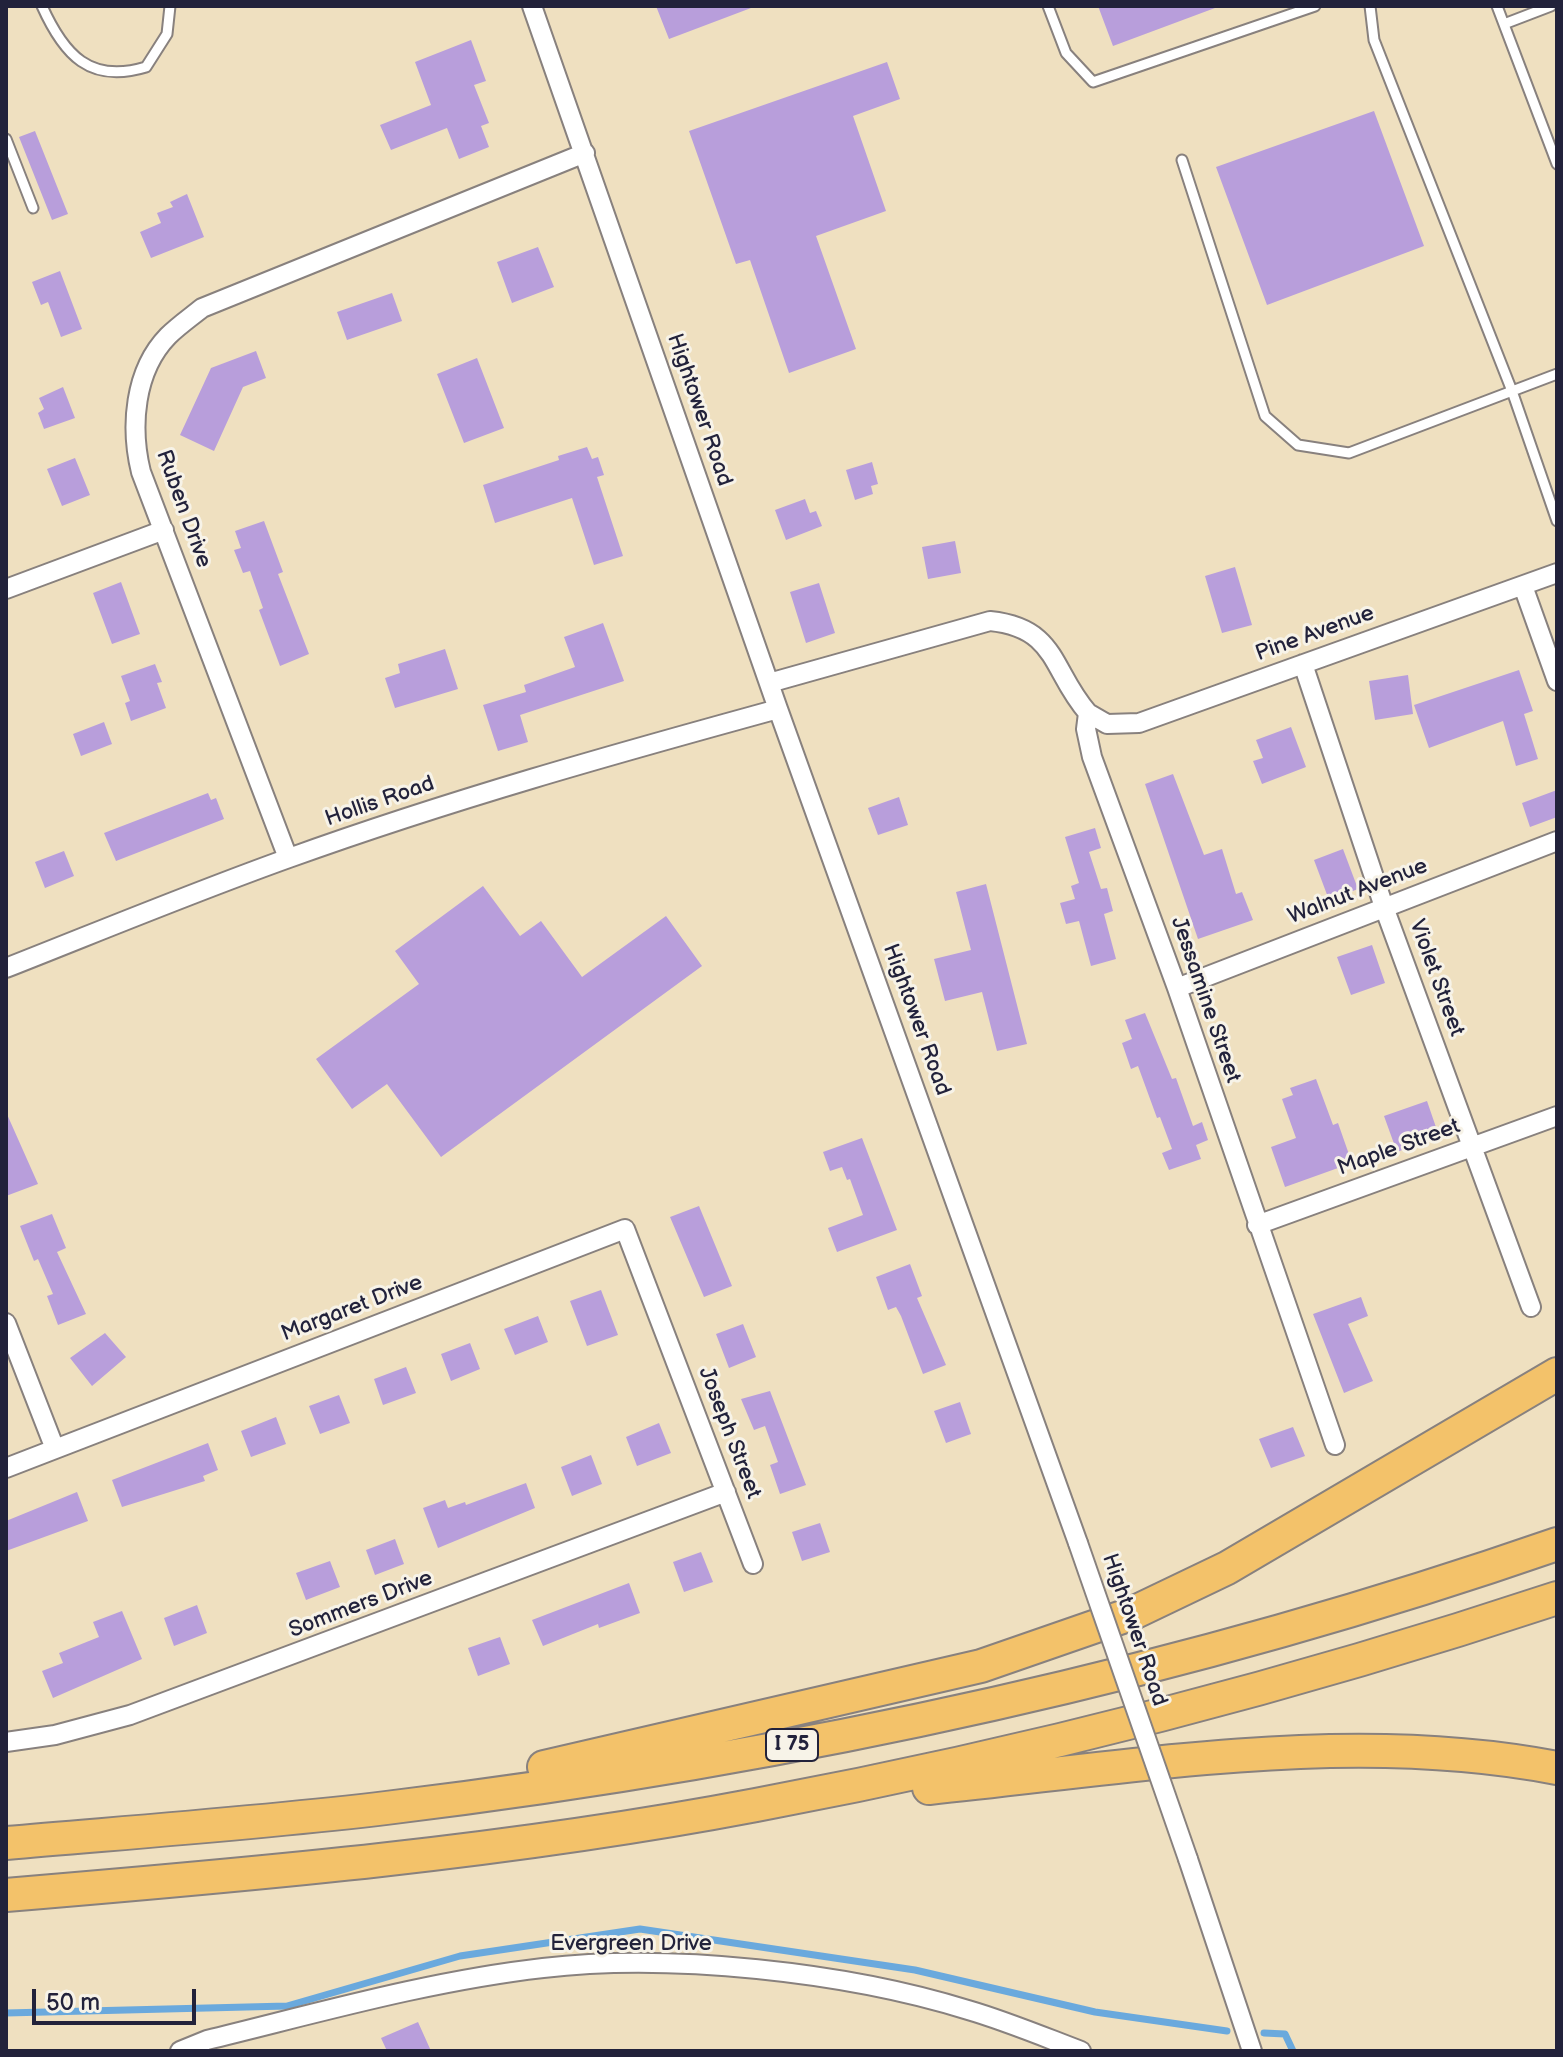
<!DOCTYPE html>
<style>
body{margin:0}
#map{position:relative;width:1563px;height:2057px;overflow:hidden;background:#efe0c0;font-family:"Balsamiq Sans",sans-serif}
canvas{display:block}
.frame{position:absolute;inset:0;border:8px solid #22223b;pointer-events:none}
.scale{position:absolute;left:32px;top:1989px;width:164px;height:36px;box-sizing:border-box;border:4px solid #22223b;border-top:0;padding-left:10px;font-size:24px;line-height:28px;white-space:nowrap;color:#22223b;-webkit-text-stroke:6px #f7f3e8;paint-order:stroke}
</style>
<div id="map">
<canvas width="1563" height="2057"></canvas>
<div class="frame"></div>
<div class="scale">50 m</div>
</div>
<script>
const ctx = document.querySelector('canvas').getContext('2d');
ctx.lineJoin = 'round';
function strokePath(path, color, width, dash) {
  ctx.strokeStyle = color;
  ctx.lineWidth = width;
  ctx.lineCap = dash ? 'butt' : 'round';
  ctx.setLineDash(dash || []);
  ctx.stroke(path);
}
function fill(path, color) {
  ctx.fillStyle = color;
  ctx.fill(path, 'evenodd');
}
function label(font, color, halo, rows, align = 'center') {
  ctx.font = font + ' "Balsamiq Sans",sans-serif';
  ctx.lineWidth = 6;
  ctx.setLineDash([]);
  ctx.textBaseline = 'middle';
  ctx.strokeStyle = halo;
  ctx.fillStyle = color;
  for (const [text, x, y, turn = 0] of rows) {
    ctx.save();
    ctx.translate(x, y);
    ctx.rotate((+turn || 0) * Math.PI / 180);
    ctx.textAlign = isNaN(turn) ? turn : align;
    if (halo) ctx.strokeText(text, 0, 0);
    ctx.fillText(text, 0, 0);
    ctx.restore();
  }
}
strokePath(new Path2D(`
 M6,2013L287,2006L460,1956L640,1929L915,1970L1095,2012L1227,2031
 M1264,2033L1285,2034L1293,2051`), '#6aa9dd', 7);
fill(new Path2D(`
 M656,6H751V8L669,39Z
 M1098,6H1215V8L1113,46Z
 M471,40L486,81L474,85L489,123L481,126L489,147L459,159L447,128L391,150L380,125L431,105L415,62Z
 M887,62L900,99L853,116L886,211L816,236L856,349L789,373L750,260L736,264L689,131Z
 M1374,111L1424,246L1267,305L1216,167Z
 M35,131L68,214L52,220L19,137Z
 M187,194L204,237L151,258L140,232L161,223L157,213L173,207L170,202Z
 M538,247L554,287L512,303L497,262Z
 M60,271L82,329L61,337L48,302L41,305L32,282Z
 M392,293L402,321L347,340L337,312Z
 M256,351L266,378L243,387L214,451L180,435L211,368Z
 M477,358L504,428L464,443L437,374Z
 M63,387L75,418L44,429L38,413L44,409L39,398Z
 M587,447L592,459L598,457L604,475L597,477L623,556L594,565L572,498L495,523L483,485L559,460L558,456Z
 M75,458L90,495L62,506L47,469Z
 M872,462L878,484L871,486L873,494L855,500L846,470Z
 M805,499L810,513L816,511L822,526L786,540L775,510Z
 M264,521L283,572L278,574L309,654L280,666L259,610L263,608L250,571L243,573L234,550L241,548L235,531Z
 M955,541L961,573L928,579L922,547Z
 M1235,567L1252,625L1222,633L1205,576Z
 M121,582L140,634L112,644L93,593Z
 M819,583L835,633L806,643L790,592Z
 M603,623L624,681L520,715L528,742L498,751L483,705L526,692L524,685L575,667L564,637Z
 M445,649L458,689L395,708L385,678L400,673L398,664Z
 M155,664L162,682L157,683L166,708L131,721L125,703L130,701L121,676Z
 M1519,670L1533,711L1524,714L1538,759L1516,766L1503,721L1429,748L1414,705Z
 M1408,675L1413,714L1375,720L1369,681Z
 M104,722L112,744L81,756L73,734Z
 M1291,727L1306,767L1262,784L1253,761L1263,758L1256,740Z
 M1173,774L1204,855L1222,849L1236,894L1242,892L1253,920L1198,939L1145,784Z
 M1557,790V817L1530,827L1522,803Z
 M208,793L211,800L216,798L224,819L116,861L104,833Z
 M899,797L908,825L878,835L868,808Z
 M1095,828L1101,848L1089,852L1101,889L1107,888L1113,911L1104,914L1116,959L1091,966L1079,921L1066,924L1060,903L1075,899L1071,886L1079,883L1065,837Z
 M1343,849L1358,889L1329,900L1314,860Z
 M64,851L74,876L45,888L35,862Z
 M986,884L1027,1044L997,1051L982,992L945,1001L934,959L971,950L956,892Z
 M483,886L520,936L541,921L582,977L666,916L702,966L441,1157L387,1084L352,1109L316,1059L419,984L395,951Z
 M1372,945L1385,983L1351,995L1337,957Z
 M1145,1013L1172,1079L1176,1078L1193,1126L1202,1122L1208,1140L1196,1145L1201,1159L1169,1170L1162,1153L1172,1149L1160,1117L1157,1118L1138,1066L1131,1069L1122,1043L1132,1039L1125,1020Z
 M1316,1079L1333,1125L1338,1123L1352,1163L1285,1187L1271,1147L1296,1138L1282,1099L1293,1095L1290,1088Z
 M1427,1101L1439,1136L1397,1152L1384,1116Z
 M6,1112L38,1184L6,1196Z
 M862,1138L897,1230L837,1252L828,1228L863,1215L850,1179L847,1180L842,1167L830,1171L823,1152Z
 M699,1206L732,1286L704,1297L670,1217Z
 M52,1214L66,1248L57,1252L86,1314L58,1325L47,1296L53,1294L38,1259L34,1261L20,1226Z
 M910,1264L922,1296L917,1298L946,1365L923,1374L901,1316L896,1307L888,1310L876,1277Z
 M601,1290L618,1335L587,1346L570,1301Z
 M1361,1297L1368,1316L1348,1324L1373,1381L1344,1393L1313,1314Z
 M538,1316L548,1342L515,1355L504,1329Z
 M743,1324L756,1357L729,1368L716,1334Z
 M105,1333L126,1357L92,1386L70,1358Z
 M470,1343L480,1369L451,1381L441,1354Z
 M406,1367L416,1393L383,1405L374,1379Z
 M770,1391L806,1485L780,1494L770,1465L778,1462L765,1426L754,1430L741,1399Z
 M339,1395L350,1423L320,1434L309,1406Z
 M960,1402L971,1434L946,1443L934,1411Z
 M276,1417L286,1444L251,1457L241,1431Z
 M659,1423L671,1453L637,1466L626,1437Z
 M1293,1427L1305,1456L1271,1468L1259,1439Z
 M208,1443L218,1470L203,1476L205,1481L122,1507L112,1480Z
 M591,1455L602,1484L572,1496L561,1467Z
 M526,1483L535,1508L438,1548L423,1508L445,1500L448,1508L465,1502L466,1505Z
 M77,1492L88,1521L6,1551V1521Z
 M820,1523L830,1552L802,1561L792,1532Z
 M395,1539L404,1564L375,1575L366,1550Z
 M701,1552L713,1582L684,1592L673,1562Z
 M330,1561L340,1587L306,1600L296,1573Z
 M629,1583L640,1613L599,1628L598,1624L543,1646L532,1620Z
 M197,1605L207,1633L174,1646L164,1618Z
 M122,1611L142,1659L53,1698L42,1671L63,1663L59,1653L99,1637L93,1622Z
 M500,1637L510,1664L478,1676L468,1648Z
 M418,2022L431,2051H387L381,2038Z`), '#b89edb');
const service = new Path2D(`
 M42,6C64,55 90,84 146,67L167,34L170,6
 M1048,6L1066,53L1093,82L1315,6
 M1370,6L1374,40L1512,391L1557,521
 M1497,6L1557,164
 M1504,24L1551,6
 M6,139L33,208
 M1182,160L1265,416L1298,445L1349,453L1557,374`);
const minor = new Path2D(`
 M532,6L778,709L1078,1543
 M1523,586L1557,681
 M6,589L164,530
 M1303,664L1384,907L1531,1307
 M769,683L990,621C1058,628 1051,671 1088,713L1086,729L1092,757L1177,988L1335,1445
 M1088,713L1107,724L1139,723L1557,573
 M288,858L141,472C130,427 134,371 168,336C178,326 191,317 202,308L585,153
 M6,968C100,931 194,892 289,858C450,800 614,754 778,709
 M1177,988L1557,841
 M1257,1225L1557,1116
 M6,1323L55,1449
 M6,1468L625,1229L753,1564
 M6,1742L55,1735L130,1715L726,1492
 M1188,1859L1252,2051
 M180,2051L207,2040C318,2013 429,1981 543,1968C670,1953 846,1972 968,2010C1006,2021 1044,2037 1081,2051`);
const motorway = new Path2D(`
 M544,1767L981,1666L1131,1614L1227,1568L1557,1374
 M929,1788C1136,1767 1350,1728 1557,1768
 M6,1843C133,1832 260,1823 386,1808C783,1760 1179,1675 1557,1544
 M6,1895C257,1874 509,1852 756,1805C1028,1754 1295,1685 1557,1598`);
strokePath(service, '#88817e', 13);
strokePath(minor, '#88817e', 22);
strokePath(motorway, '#88817e', 36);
strokePath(service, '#fff', 9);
strokePath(minor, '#fff', 18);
strokePath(motorway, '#f3c26a', 32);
const minorBridge = new Path2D(`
 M1078,1543L1188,1859`);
strokePath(minorBridge, '#88817e', 22, []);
strokePath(minorBridge, '#fff', 18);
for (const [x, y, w] of [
 [792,1745,52]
]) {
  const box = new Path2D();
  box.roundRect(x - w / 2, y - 16, w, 32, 6);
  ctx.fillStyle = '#f7f3e8';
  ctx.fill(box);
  strokePath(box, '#22223b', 2);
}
label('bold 20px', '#22223b', null, [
 ["I 75",792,1745]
]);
label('22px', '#22223b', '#f7f3e8', [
 ["Hightower Road",699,410,71],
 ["Ruben Drive",183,509,70],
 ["Pine Avenue",1315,634,-20],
 ["Hollis Road",380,802,-19],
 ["Walnut Avenue",1358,892,-21],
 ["Violet Street",1436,978,70],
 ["Jessamine Street",1205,1000,71],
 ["Hightower Road",916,1020,70],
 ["Maple Street",1399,1148,-20],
 ["Margaret Drive",352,1309,-21],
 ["Joseph Street",729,1433,69],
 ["Sommers Drive",361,1605,-21],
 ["Hightower Road",1134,1630,71],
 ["Evergreen Drive",631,1944]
]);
</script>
